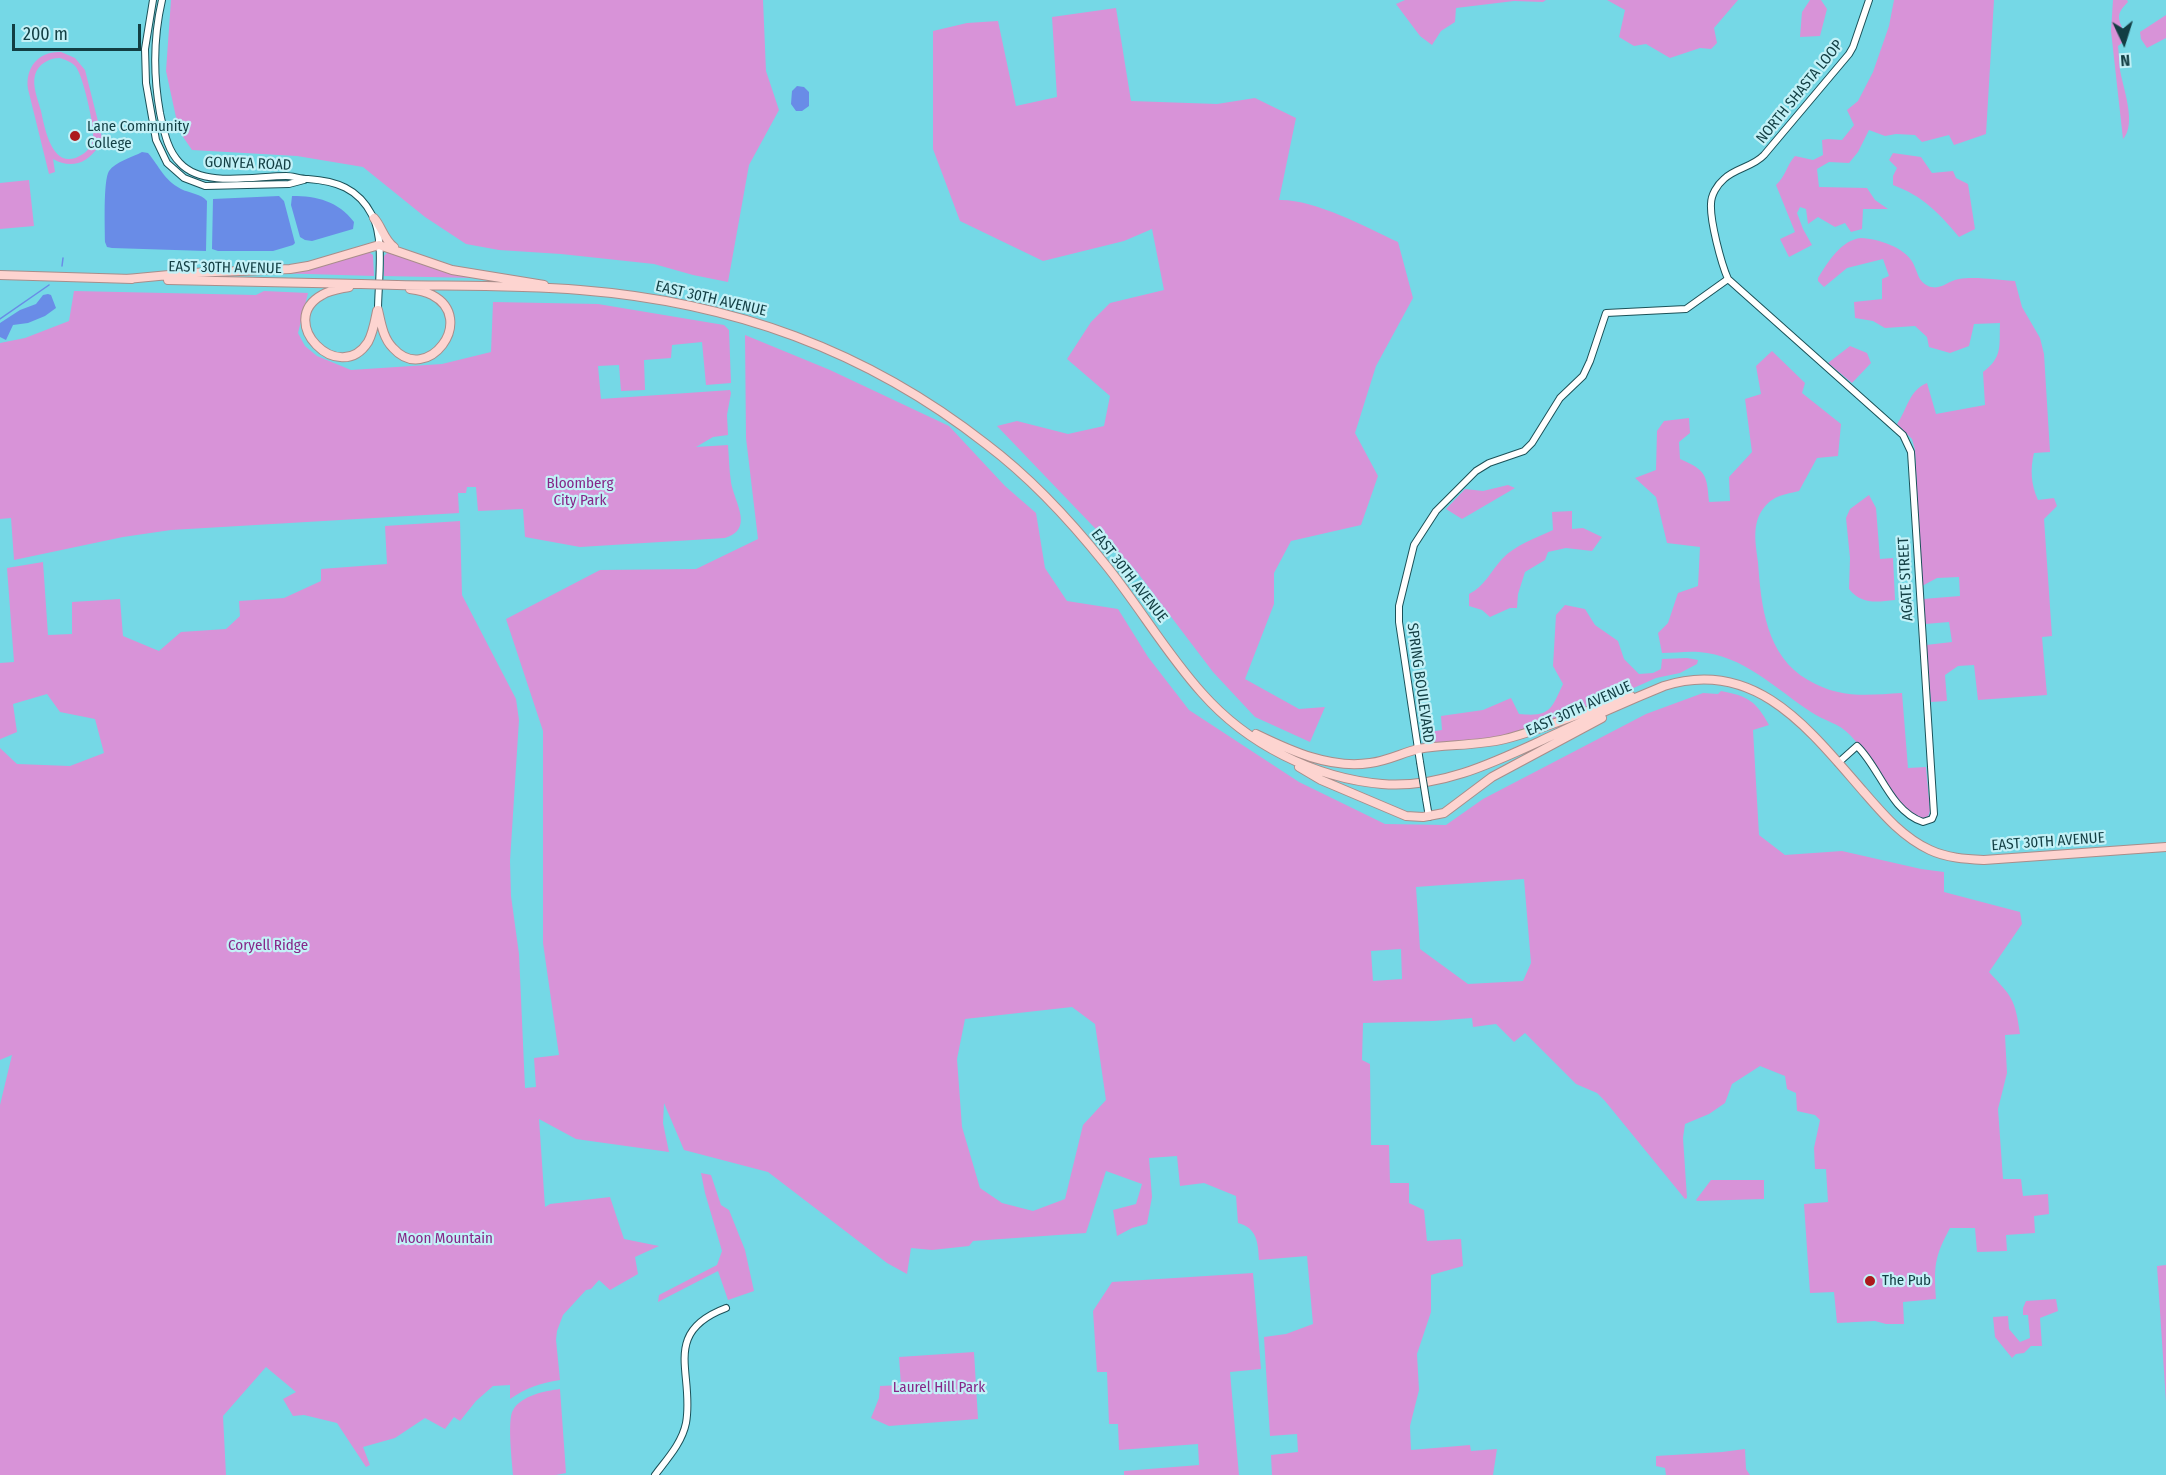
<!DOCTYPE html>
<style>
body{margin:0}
#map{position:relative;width:2166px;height:1475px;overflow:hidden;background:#75d8e6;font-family:"Fira Sans Condensed",sans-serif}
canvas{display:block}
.north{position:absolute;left:2094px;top:12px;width:60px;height:60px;-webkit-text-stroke:4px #c3f1f7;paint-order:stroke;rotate:176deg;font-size:16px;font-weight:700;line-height:24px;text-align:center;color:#123e43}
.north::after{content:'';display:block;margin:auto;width:21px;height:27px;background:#123e43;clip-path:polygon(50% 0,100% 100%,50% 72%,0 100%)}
.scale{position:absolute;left:12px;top:24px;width:129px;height:27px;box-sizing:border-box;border:3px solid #123e43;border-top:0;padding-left:8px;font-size:18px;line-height:21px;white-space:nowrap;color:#123e43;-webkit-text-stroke:4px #c3f1f7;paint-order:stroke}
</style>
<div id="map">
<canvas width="2166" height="1475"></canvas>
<div class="north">N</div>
<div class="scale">200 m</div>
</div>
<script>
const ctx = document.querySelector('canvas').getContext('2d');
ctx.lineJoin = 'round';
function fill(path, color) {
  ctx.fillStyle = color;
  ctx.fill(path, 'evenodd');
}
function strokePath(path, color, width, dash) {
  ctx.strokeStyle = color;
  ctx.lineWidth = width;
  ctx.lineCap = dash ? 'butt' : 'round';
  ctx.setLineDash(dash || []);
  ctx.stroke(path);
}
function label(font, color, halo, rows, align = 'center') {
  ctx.font = font + ' "Fira Sans Condensed",sans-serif';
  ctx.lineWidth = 4.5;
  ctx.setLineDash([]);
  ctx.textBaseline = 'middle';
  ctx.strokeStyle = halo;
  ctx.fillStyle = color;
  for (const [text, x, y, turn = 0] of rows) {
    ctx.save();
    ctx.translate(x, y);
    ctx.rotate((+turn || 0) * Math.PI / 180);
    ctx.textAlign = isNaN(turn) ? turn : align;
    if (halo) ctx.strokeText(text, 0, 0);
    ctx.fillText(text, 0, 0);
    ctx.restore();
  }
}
fill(new Path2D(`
 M171,0H763L766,71L779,110L749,165L728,282L693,275L654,264L561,254L499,250L466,244L425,217L363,167L297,156L192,150L179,131L166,71Z
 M1405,0H1546L1543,2L1514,1L1456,8L1455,22L1441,31L1432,45L1420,36L1396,4Z
 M1607,0H1738L1714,28L1717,43L1711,49L1700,48L1670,58L1646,44L1634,46L1619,37L1625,10Z
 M1810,0H1821L1827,9L1820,36L1800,37L1802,12Z
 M1894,0H1994L1986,134L1954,145L1949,135L1922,142L1915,135L1896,134L1885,136L1869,130L1858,152L1849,163L1829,162L1817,169L1819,187L1867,188L1875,200L1888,209H1863L1862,229L1851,232L1845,223L1835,227L1818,217L1808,224L1806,209L1800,207L1797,213L1803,229L1812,245L1789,257L1780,239L1795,232L1776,185C1786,176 1786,166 1795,156L1813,160L1823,155L1822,140L1828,139L1842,140L1854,125L1847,110L1858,101L1873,72L1889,26Z
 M2113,0H2127L2128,2C2112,17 2121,22 2127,39L2118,46C2119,54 2119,62 2120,70C2123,88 2137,124 2123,139L2111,31Z
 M1116,8L1131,101L1217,104L1255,98L1296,118L1279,200C1314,199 1366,227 1398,242L1413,298L1376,366L1355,433L1378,476L1361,525L1291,541L1274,573V604L1245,679L1299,709L1325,707L1310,742L1255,717L1213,672L1137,572L997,426L1017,421L1068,434L1104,426L1110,396L1067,359L1091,322L1110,303L1164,290L1152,229L1124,241L1043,261L960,221L933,149V31L967,23L998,21L1016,106L1057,97L1052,17Z
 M2166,15V38L2147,48L2141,39L2140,32Z
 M61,52L75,58L85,70L104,145L98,147C87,164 70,169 53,159L55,172L49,174L28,89C25,67 39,51 61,52ZM60,58C66,60 72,62 76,67C83,76 95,128 93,139C92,145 88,151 83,154C53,174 45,130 41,111C38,100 32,86 35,75C38,64 49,58 60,58Z
 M1893,153L1921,157L1932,173L1953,171L1956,178L1968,184L1975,229L1959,237C1939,213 1923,196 1893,185V176L1897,168L1889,160Z
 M29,180L34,226L0,229V183Z
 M1861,238C1879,239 1904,247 1913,263C1918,273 1918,281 1928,286C1941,291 1947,281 1959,279C1975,276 1998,280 2015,281L2022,307L2040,338L2044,354L2050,452L2034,453C2030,469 2031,485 2038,500L2054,498L2057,506L2044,519L2052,636L2042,637L2047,695L1978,700L1974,665L1958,666L1945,675L1947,701L1931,702L1926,645L1952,642L1949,622L1925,624L1923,599L1960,596L1959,577L1937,578L1922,586L1915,450L1912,439L1897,424C1907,410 1909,390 1927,383L1936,414L1985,405L1983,372C2003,357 1999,346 2000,323L1974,324L1969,346L1950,353L1929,347L1927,337L1915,326L1885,328L1873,321L1855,318L1854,302L1882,299V279L1889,276L1883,259L1847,268L1824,287L1818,281V278C1828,262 1841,240 1861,238Z
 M367,251L373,255L374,276L274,273Z
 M388,252L441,270L473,277V278L384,276V256Z
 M74,291L256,295L264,291L308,293L298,333L305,346L317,356L351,370L442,364L491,352L493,302L598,304L724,325L729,330L731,383L706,385L702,342L672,345L671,358L644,360L645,390L621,391L619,365L598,366L601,399L730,390L731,393L727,415L728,435L713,437L696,447L728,445C729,457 729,470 731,482C734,502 755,529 725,538L580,547L525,537L523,509L478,511L476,487H467L466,493H458L459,513L171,530L123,537L14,560L11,518L0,519V343L25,338L69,321Z
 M745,335L830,370L949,426L1005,486L1036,513L1045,568L1067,601L1118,609L1148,657L1189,710L1299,782L1385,824L1446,825L1483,799L1646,714L1703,693L1718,694L1721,691C1748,696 1756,701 1769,725L1753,730L1759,835L1785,855L1842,851L1921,869L1944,872V892L2020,912L2022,924L1989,972C2012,997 2015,998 2020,1034L2005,1035L2007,1073L1998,1109L2003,1179H2021L2023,1196L2048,1194L2049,1214L2034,1216L2035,1233L2006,1235L2007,1251L1977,1252L1975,1228H1950C1934,1258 1934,1266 1936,1299L1903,1302L1904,1324H1886L1875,1321L1837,1323L1834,1292L1810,1293L1804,1204L1828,1202L1826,1169H1815L1814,1148L1820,1120L1815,1115L1797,1111L1796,1093L1787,1089L1785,1076L1760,1066L1732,1084L1725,1103L1709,1114L1685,1124L1683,1138L1687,1198L1685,1199L1605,1101L1597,1093L1576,1084L1525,1033L1514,1042L1496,1024L1473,1027L1472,1018L1433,1021L1363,1023L1362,1060L1370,1064L1371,1145H1389L1390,1183H1409V1203L1424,1210L1427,1241L1461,1239L1463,1266L1431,1275V1312L1417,1354L1419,1390L1410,1426L1411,1450L1470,1445L1471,1451L1497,1449L1493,1475H1272L1271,1455L1298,1452L1297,1434L1270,1436L1264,1337L1286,1334L1313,1324L1307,1256L1259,1260C1258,1242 1257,1228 1238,1223L1236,1196L1204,1183L1180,1186L1177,1156L1149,1158L1152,1197L1147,1224L1132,1228L1117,1236L1113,1210L1136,1204L1142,1184L1106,1171L1086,1233L973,1241L969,1246L932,1250L911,1248L907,1274L887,1263L768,1172L684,1150L664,1103L663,1123L669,1152L576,1139L539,1119L545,1207L550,1204L610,1197L624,1239L659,1246L635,1257L638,1274L610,1290L599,1280L591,1289L586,1290L563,1315L557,1331L556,1340L560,1380C540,1383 526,1388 510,1399V1385L493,1386L476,1401L460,1421L454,1417L445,1429L425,1418L395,1438L363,1447L370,1465L366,1467L337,1423L304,1415L293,1416L283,1399L296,1392L266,1367L223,1416L226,1475H0V1105L12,1055L0,1060V748L17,764L70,766L104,753L95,719L60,712L47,694L13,704L17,732L0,739V663L14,662L7,568L43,562L48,635L72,634V602L120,599L123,636L159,651L181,632L226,629L240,616L239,601L284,598L321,581V569L387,564L385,526L460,521L462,595L516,699L519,720L510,861L511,896L519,954L525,1088L536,1087L534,1058L559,1055L543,943V731L506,619L600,570L696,569L758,539L746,438ZM1524,879L1531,963L1523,981L1468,984L1420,949L1416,887ZM1401,949L1402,979L1373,981L1371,951ZM1072,1007L1095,1024L1106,1100L1083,1125L1065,1199L1033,1211L1002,1203L980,1188L962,1127L957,1059L965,1019Z
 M1850,346L1867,353L1871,363L1852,383L1828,363Z
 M1772,351L1805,383L1802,393L1841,424L1838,456L1817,458L1799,491C1782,495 1771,496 1761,512C1752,527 1756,546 1758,562C1761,605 1766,656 1808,680C1840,699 1867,695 1902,693L1908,768L1926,767L1930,811L1928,817L1925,819C1897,815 1870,755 1850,735C1839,723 1824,721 1811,712C1776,689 1743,655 1699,652C1687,651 1674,653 1662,653L1658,633L1668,623L1678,593L1698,586L1700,547L1667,543L1656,497L1635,478L1656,470L1657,431L1664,421L1689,418L1690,433L1679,442L1680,459C1706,470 1707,475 1709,502L1730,501L1729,477L1752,452L1745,399L1761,394L1756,366Z
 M1508,485L1515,488L1462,519L1446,509L1465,489L1483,491Z
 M1869,495L1876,508L1880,559L1893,558L1895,600C1877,602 1862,605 1849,589L1850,558L1846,518L1850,509Z
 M1572,511V529L1583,528L1602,537L1592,551L1566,548L1548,552L1545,560L1525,572L1518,594L1517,608H1510L1490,617L1482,610L1469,606V594C1484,587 1491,571 1502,559C1515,545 1536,538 1553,530L1552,512Z
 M1565,605L1585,609L1595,625L1618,641L1624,659L1639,674L1653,673L1661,669L1662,659L1687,658L1698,660L1697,664L1680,673L1656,678L1598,704L1508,734L1487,739L1428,745L1423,743L1421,733L1442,730L1441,716L1483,710L1511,698L1519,714C1550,717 1551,710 1563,684L1553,666L1556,615Z
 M701,1173L711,1175L721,1205L729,1210L745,1250L754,1291L728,1300L718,1271L658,1302L659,1295L717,1265L722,1251L705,1193Z
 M1711,1180H1764V1199L1697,1201L1696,1200Z
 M2166,1265V1402L2157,1266Z
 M1253,1273L1261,1369L1230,1372L1239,1475H1124V1471L1199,1465L1198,1444L1119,1450L1118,1424H1109L1107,1372H1097L1093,1311L1112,1282Z
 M2056,1299L2058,1311L2040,1318L2042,1346H2031L2024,1353L2016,1354L2012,1358L1995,1337L1993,1317L2008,1316L2009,1329L2020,1342L2030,1338L2028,1315H2023V1308L2026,1301Z
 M974,1352L978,1419L889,1426L871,1418L879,1398L880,1386L901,1385L899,1357Z
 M560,1389L566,1473L556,1475H513C512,1461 507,1420 513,1410C522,1395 545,1391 560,1389Z
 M1745,1449L1746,1469L1750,1475H1666L1665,1468L1656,1466V1456L1722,1452Z`), '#d893d8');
fill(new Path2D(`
 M797,86L804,87L809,92V106L802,111H796L791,104L792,91Z
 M142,152L148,153C160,167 163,179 181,189C189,193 202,194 207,201L206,251L112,248L107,247L105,242C105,228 103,181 109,171C115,162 133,157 142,152Z
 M279,196L284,201L295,243L293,245L273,251H218L212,249L213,199Z
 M292,196C317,196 338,201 354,222L353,229L312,241L305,240L300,237L291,205Z
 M48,294L51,295L56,308L45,316L28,323L13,325L6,340L0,337V323L20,310L36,304L43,295Z`), '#698ce7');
strokePath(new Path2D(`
 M62,266L63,258
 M0,319L49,285`), '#698ce7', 1.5);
const minor = new Path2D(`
 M153,0L145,49L146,83L156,140L167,163L184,178L205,186L289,184L304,180
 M162,0C153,39 153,74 160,113C164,131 167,150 180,163C203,188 255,176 286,176C293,176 300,179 308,179C336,181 358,188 372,215C385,238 378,283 378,310
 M1420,762L1399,622V606L1414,545L1436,511L1476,471L1489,463L1524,451L1532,443L1560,398L1583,376L1590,361L1606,313L1686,309L1728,279
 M1838,763L1857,746C1880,768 1890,811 1923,822L1932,819L1934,814L1911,452L1903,435L1728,279C1721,263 1710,221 1711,204C1711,195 1717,185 1724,179C1735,168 1753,167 1764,155L1849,54L1853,47L1869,0
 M1426,799L1429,817
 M655,1475C667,1459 682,1443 686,1423C695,1374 660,1333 726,1308`);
const major = new Path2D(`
 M374,218C382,227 384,240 394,247
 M0,275L132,279
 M127,279L190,273L290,269L308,266L379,245L452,270L544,285
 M168,280L361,284
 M397,285C458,286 519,285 580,290C732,302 866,350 986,444C1031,478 1070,520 1105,564C1139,606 1166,653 1202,693C1247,744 1314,778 1382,784C1441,789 1497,761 1549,737C1587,719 1625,702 1664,686C1755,657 1809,729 1863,791C1883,814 1902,837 1930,850C1947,858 1966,859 1984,860L2166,847
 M349,287C340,289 330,290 322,295C275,321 339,387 368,342C373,333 375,321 377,311
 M378,310C381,323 383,338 393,348C427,386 478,319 432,295C426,292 417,290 410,289
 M1256,734C1291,751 1330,769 1370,763C1387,761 1402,753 1418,749C1447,744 1476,746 1505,739C1548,728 1588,709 1631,696
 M1299,767L1321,780L1406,816L1423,817L1444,813L1492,777L1602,718`);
strokePath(minor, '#1b5158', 8);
strokePath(major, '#a98d8a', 10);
strokePath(minor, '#fff', 6);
strokePath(major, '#fdd4d0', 8);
const minorBridge = new Path2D(`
 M1420,762L1426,799`);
const majorBridge = new Path2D(`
 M361,284L397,285`);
strokePath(minorBridge, '#1b5158', 8, []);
strokePath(majorBridge, '#a98d8a', 10, []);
strokePath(minorBridge, '#fff', 6);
strokePath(majorBridge, '#fdd4d0', 8);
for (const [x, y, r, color] of [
 [75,136,6,"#ac191b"],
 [1870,1281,6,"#ac191b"]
]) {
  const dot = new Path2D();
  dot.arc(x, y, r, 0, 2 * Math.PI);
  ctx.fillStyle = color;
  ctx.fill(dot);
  strokePath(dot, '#c3f1f7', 2);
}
label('15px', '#123e43', '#c3f1f7', [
 ["NORTH SHASTA LOOP",1800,92,-51],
 ["GONYEA ROAD",248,164,2],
 ["EAST 30TH AVENUE",225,268,1],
 ["EAST 30TH AVENUE",711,299,13],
 ["EAST 30TH AVENUE",1129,576,52],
 ["AGATE STREET",1906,579,-93],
 ["SPRING BOULEVARD",1420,683,82],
 ["EAST 30TH AVENUE",1579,709,-24],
 ["EAST 30TH AVENUE",2048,842,-4]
]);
label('15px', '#123e43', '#c3f1f7', [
 ["Lane Community",87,127],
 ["College",87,144],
 ["The Pub",1882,1281]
], 'left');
label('15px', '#862788', '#c3f1f7', [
 ["Bloomberg",580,484],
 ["City Park",580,501],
 ["Coryell Ridge",268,946],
 ["Moon Mountain",445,1239],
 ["Laurel Hill Park",939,1388]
]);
</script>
